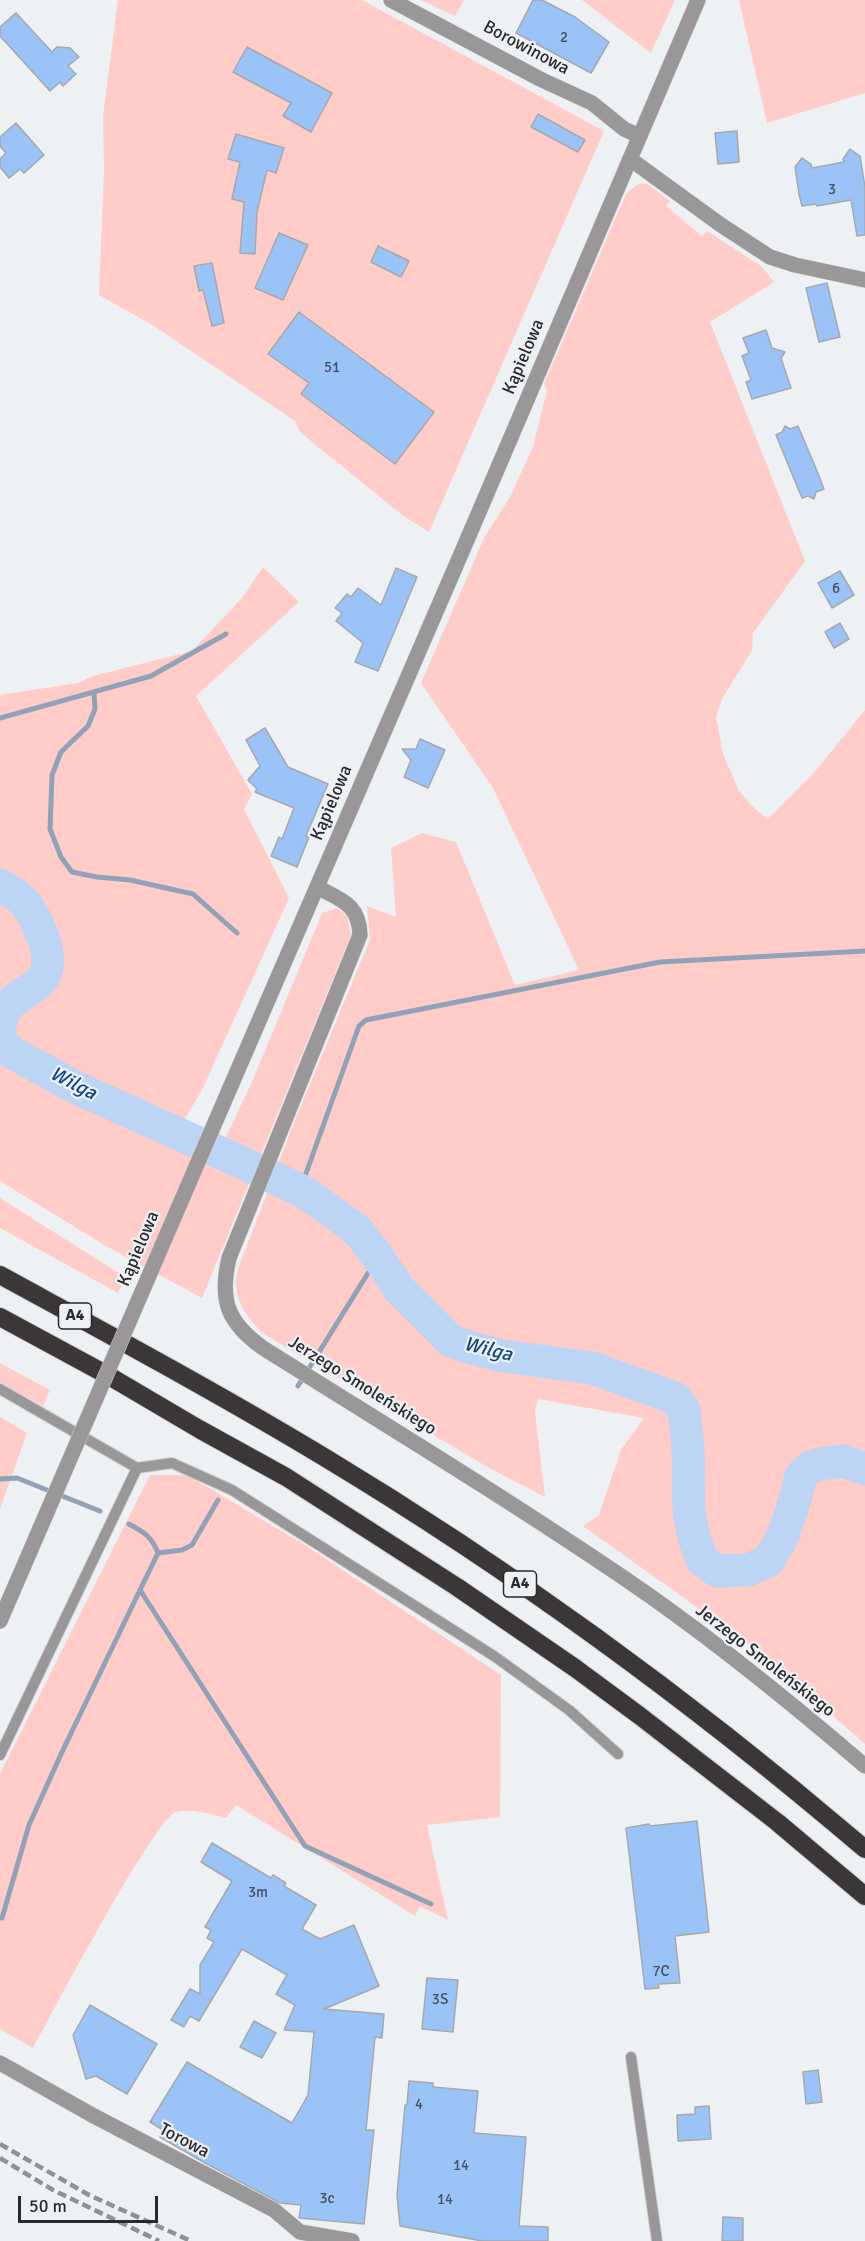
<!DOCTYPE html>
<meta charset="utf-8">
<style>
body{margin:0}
#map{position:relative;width:865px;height:2241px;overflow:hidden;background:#eef1f4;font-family:Signika,sans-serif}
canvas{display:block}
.scale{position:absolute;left:18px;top:2196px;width:140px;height:27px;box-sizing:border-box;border:3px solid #292a2b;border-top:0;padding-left:8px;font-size:18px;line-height:21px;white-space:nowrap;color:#292a2b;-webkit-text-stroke:4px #eef1f4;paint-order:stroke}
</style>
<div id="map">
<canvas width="865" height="2241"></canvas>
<div class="scale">50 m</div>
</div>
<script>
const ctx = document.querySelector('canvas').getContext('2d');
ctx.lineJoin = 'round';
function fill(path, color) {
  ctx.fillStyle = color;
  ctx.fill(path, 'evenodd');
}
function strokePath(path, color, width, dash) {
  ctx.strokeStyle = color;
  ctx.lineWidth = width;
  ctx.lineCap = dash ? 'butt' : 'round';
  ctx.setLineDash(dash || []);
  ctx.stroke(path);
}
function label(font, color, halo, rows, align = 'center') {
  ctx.font = font + ' Signika,sans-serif';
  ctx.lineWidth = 4.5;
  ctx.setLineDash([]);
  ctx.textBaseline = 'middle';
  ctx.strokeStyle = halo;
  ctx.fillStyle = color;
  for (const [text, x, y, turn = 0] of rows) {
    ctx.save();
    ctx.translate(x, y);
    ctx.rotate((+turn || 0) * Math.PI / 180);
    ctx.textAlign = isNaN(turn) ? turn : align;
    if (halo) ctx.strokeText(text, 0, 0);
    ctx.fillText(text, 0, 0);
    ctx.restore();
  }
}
fill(new Path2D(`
 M118,0H362L604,131L429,532L402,515L300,432L295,421L154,326L99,295L104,170L103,116Z
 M421,0H464L455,16Z
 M582,0H675L651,53Z
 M739,0H865V93L767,123Z
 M646,183L670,201L666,206L702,236L707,231L761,266L774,282L710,322L805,561L753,633L752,650L722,699L716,717L723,754L739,791L752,806L768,819L812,775L865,710V1744L761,1653L583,1526L599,1515L621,1450L644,1418L538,1399L535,1412L545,1497L489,1468L264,1334C251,1322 237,1305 236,1285C235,1279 238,1272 239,1266L293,1125L370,940L367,906L396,917L391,848L422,833L456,842L515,985L579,970L493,788L421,683L485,536L510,497L533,447L547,390L544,384L626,194L636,185Z
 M263,567L299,602L196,696L252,794L244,809L289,898L202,1090L181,1125L177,1139L216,1158L252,1082L322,913L337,908L347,916L351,935L202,1298L106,1246L0,1181V695L78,683L93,676L192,651L242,598Z
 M0,1198L125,1277L118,1293L0,1228Z
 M0,1363L50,1390L43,1406L0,1383Z
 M0,1417L27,1433L0,1509Z
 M150,1475H187L305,1545L501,1675L500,1817L427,1825L448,1920L420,1906L415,1916L236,1805L226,1818C211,1814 192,1808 176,1812C154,1819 51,2015 33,2048L0,2029V1774Z`), '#ffccc8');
strokePath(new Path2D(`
 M94,692L95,709L88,726L61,752L52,775L50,829L61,857L72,872L97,877L130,880L193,894L237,933
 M0,718L151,676L226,634
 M300,1190L359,1026L366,1020L660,962L865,951
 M298,1386L378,1257
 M0,1479L17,1478L100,1511
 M129,1524C144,1532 152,1537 158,1553L140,1590L305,1846L431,1904
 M158,1553L182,1550L192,1545L218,1500
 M2,1918L29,1825L62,1752L140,1590`), '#90a2b8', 5);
strokePath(new Path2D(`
 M0,885C24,898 30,906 41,932C68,1000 7,980 0,1025
 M0,1034L2,1042L11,1052L77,1088L234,1159L300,1190L320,1203L357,1230L378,1257L399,1289L451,1341L475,1349L503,1356L592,1368L675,1398L684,1410L688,1447L689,1512L694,1538L702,1560L717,1571L748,1570L768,1561L782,1538L793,1506L801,1476L810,1467L825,1463L843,1461L865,1469`), '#bcd5f5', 33);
const building = new Path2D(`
 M533,0H542L575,17L609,42L591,73L516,33Z
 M16,13L52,52L57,47L70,48L79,57L68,66L76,74L63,86L60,82L50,91L0,36V27Z
 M247,47L332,93L311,132L283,116L291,103L233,72Z
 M538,114L585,140L578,152L531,127Z
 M16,123L44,155L24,173L20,169L9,178L0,167V159L6,153L0,146V137Z
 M737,131L739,162L718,164L715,133Z
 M236,134L284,148L276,173L267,170L257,212L255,254L240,253L244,202L232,199L240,162L228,159Z
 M850,149L860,156L865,187V235L857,236L851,200L817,206L816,204L802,206L799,194L795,167L802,158L811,164L812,168L844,162L843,159Z
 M279,233L308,245L283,300L255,288Z
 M378,246L409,261L401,277L371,262Z
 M212,263L224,323L212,326L203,290L199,291L194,266Z
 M827,283L840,337L819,342L806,288Z
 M299,312L434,412L395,464L301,394L309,383L268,354Z
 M766,330L772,348L785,352L781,358L791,388L752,399L746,382L751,380L742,356L749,353L743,338Z
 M785,426L790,429L798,426L815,466L824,489L816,492L814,499L808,496L802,498L785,457L776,435L782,432Z
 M396,568L417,577L378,671L355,662L363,643L336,621L342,613L335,608L347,594L351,597L358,588L381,605Z
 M840,571L854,595L832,608L818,583Z
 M840,623L849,639L834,648L825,632Z
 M265,728L288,767L328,784L306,836L309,837L297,867L271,856L279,837L282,839L294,808L255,792L257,789L248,780L260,766L246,740Z
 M420,739L445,750L428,788L404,777L411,760L402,749H416Z
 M697,1821L709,1932L675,1936L680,1983L658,1984L659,1988L645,1989L626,1828L649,1824L650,1826Z
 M212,1843L271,1878L273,1875L286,1883L284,1886L316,1905L302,1929L320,1939L354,1925L379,1986L324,2009L384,2014L382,2038L375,2037L366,2130H374L364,2224L299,2218L301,2205L280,2203L205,2163L160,2137L163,2130L150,2122L187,2062L292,2123L308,2095L314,2032L284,2030L295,2005L276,1994L287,1975L242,1949L199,2021L190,2016L184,2027L171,2020L190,1989L200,1994V1965L214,1942L207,1938L211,1930L205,1927L232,1881L201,1862Z
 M427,1978L458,1980L453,2032L422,2029Z
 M90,2005L157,2044L127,2094L96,2076L86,2079L73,2035Z
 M254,2021L276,2033L262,2058L240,2047Z
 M818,2070L822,2102L806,2104L803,2072Z
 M409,2081L433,2083V2087L478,2091L474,2133L526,2137L519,2226L548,2227V2241H482L400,2226L397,2195L405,2105H407Z
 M709,2106L711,2139L678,2141L677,2115L695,2114V2107Z
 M723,2217L743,2218V2241H722Z`);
fill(building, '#9ac3f8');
strokePath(building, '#a6a9ac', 1.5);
const service = new Path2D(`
 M0,1389L137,1468L172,1463L232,1490L494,1656L569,1710L618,1754
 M0,1755L137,1468
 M631,2057L657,2241`);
const minor = new Path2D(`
 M391,0L542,80L592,103L624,129L639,136
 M630,159L721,225L770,257L795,265L865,280
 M317,887C341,900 359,904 360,935L229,1258C219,1301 228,1323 263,1348C384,1424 506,1498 624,1578C708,1635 788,1700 865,1766
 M0,2063L92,2115L274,2210L300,2232L352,2241`);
const tertiary = new Path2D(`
 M236,1074L464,547L698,0
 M0,1621L41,1526`);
const motorway = new Path2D(`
 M0,1275C108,1334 218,1393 324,1457C515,1572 695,1704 865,1849
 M0,1317L109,1376L199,1429L286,1477L457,1587L575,1668L640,1716L777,1822L865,1896`);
strokePath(service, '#cbcdd0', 12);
strokePath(minor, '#cbcdd0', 16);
strokePath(tertiary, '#cbcdd0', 16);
strokePath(motorway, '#cbcdd0', 20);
strokePath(service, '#999797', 10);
strokePath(minor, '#999797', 15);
strokePath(tertiary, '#999797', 15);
strokePath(motorway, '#3b3736', 18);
strokePath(new Path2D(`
 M0,2144L89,2195L191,2241
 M0,2158L53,2190L159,2241`), '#8f9193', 4.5, [9, 4.5]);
const tertiaryBridge = new Path2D(`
 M41,1526L236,1074`);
strokePath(tertiaryBridge, '#cbcdd0', 16, []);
strokePath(tertiaryBridge, '#999797', 15);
label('15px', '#45505e', null, [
 ["2",564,38],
 ["3",832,190],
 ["51",332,368],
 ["6",836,589],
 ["3m",258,1893],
 ["7C",661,1972],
 ["3S",440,2000],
 ["4",419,2105],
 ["14",461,2166],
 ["3c",327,2199],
 ["14",445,2200]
]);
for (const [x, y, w] of [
 [75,1316,33],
 [520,1584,33]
]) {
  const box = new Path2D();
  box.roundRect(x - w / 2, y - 13, w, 26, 4.5);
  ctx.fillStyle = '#eef1f4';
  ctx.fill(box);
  strokePath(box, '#292a2b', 1.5);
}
label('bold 16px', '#292a2b', null, [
 ["A4",75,1316],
 ["A4",520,1584]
]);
label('18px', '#292a2b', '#eef1f4', [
 ["Borowinowa",526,48,28],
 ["Kąpielowa",524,357,-67],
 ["Kąpielowa",332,803,-67],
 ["Kąpielowa",139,1249,-67],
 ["Jerzego Smoleńskiego",362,1386,32],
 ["Jerzego Smoleńskiego",765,1661,38],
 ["Torowa",184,2141,28]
]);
label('italic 20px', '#0e4583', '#eef1f4', [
 ["Wilga",73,1084,27],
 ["Wilga",488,1350,14]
]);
</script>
